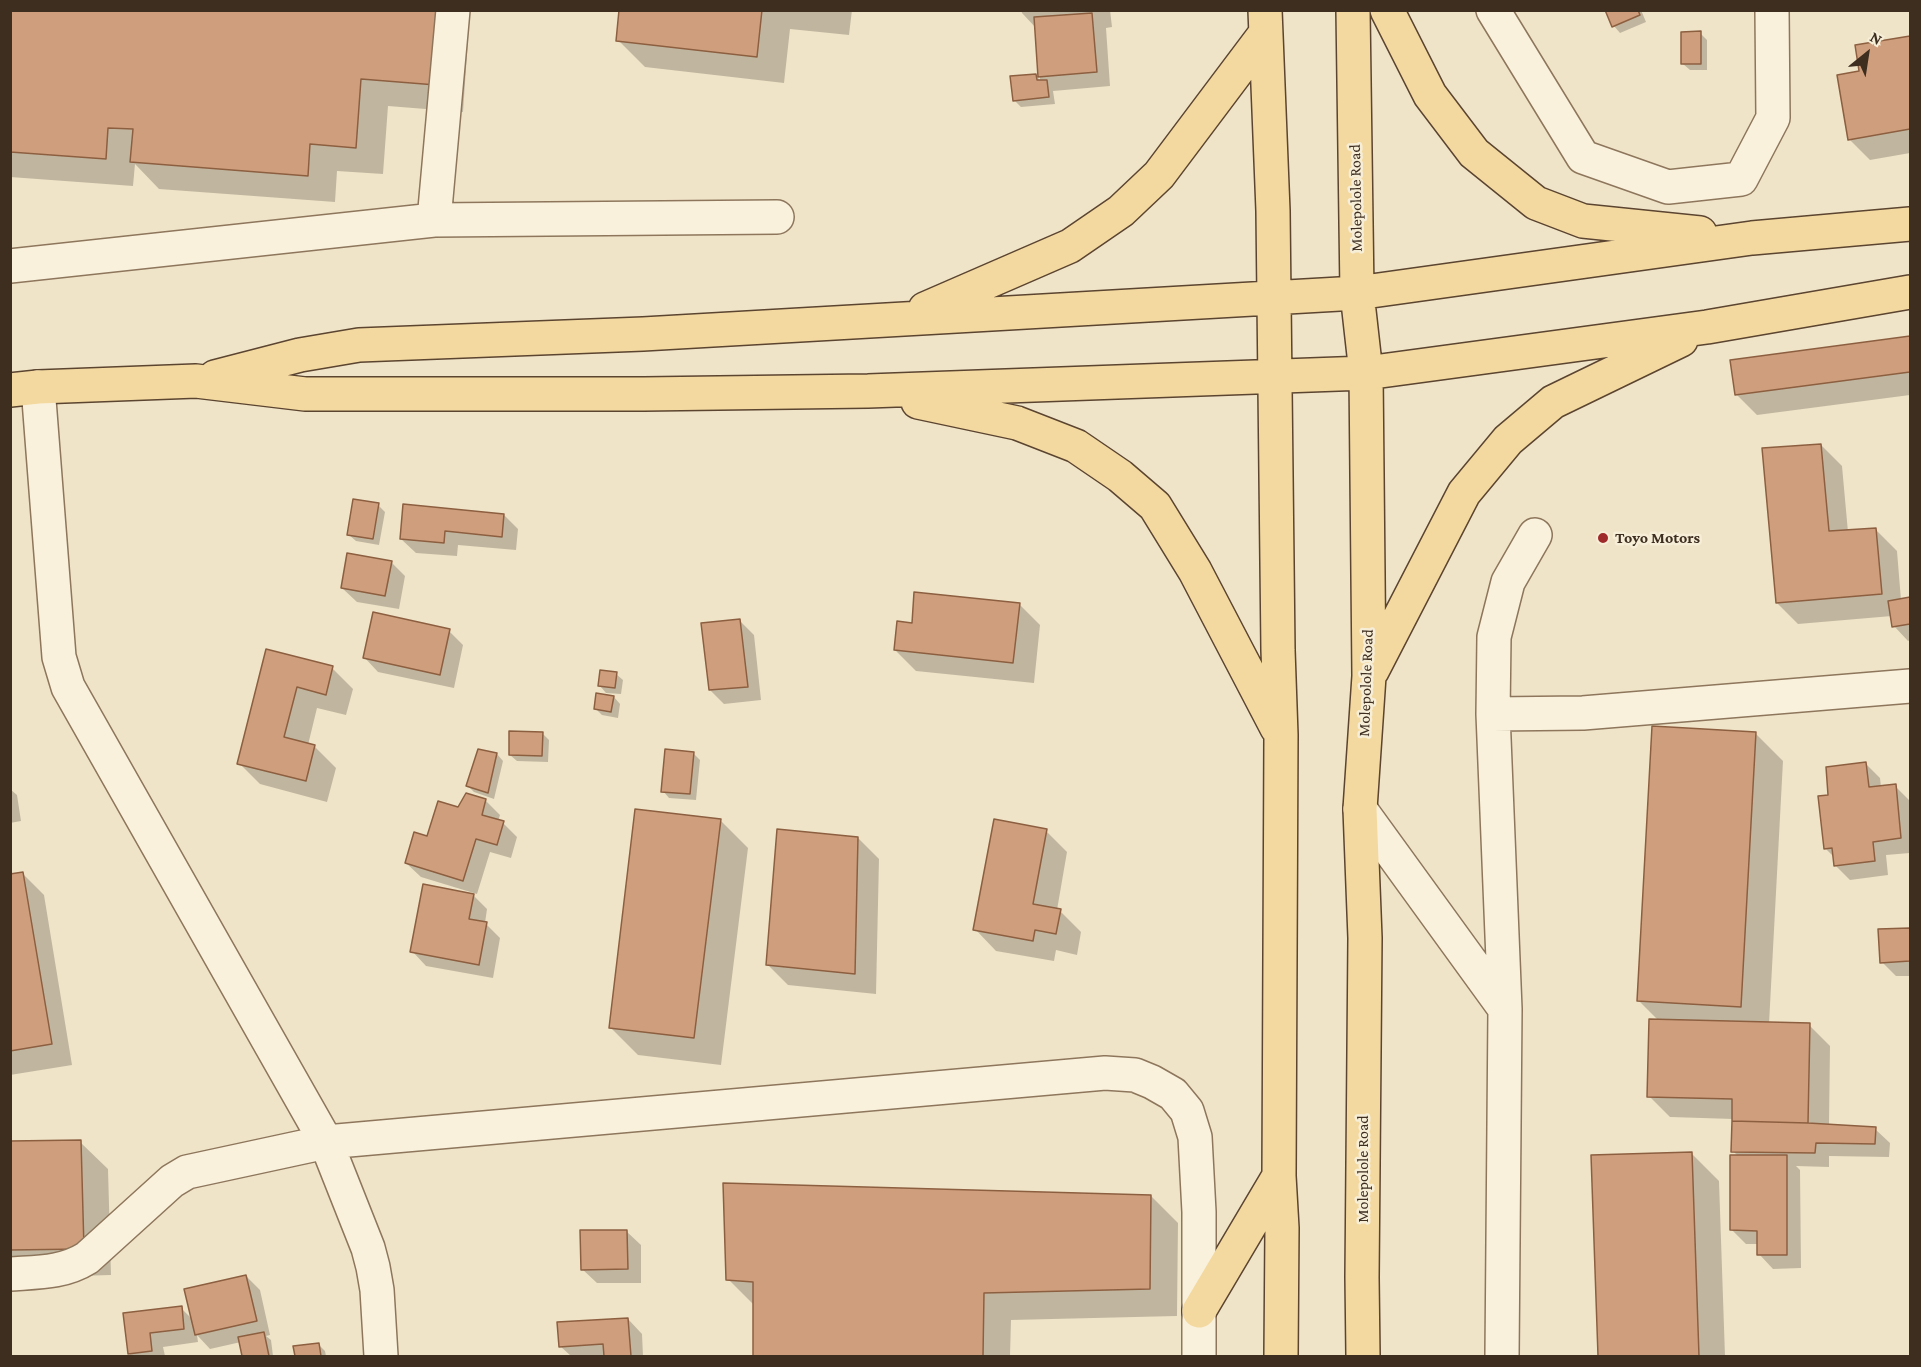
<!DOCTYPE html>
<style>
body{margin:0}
#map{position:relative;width:1921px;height:1367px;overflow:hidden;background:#f0e4c8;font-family:"Crimson Pro",serif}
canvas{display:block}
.frame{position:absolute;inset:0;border:12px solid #3d2e20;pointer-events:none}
.north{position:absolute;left:1837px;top:24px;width:60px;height:60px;-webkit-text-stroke:4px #f7eed8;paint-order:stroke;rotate:30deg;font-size:16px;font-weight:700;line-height:24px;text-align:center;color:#3d2e20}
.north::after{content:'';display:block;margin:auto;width:21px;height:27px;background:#3d2e20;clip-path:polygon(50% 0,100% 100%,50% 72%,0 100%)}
</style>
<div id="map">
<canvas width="1921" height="1367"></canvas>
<div class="frame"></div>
<div class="north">N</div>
</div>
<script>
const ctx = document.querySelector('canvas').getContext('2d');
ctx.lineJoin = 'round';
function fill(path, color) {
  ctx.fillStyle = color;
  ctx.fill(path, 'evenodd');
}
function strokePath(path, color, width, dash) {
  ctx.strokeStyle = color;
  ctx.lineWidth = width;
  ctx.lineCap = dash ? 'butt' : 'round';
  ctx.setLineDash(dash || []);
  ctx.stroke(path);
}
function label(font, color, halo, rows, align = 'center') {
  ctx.font = font + ' "Crimson Pro",serif';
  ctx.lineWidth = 5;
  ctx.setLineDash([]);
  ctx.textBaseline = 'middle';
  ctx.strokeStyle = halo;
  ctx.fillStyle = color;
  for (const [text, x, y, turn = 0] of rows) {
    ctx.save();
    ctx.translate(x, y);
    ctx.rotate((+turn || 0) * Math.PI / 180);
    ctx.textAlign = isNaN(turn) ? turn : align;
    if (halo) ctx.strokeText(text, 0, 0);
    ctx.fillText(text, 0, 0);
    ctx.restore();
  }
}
fill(new Path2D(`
 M10,10H470L463,112L388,106L383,174L337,171L335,202L159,189L135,164L133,186L10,177Z
 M621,10H852L849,35L790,29L784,83L645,67L618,40Z
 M1021,10H1110L1112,27L1106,28L1110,86L1053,91L1055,104L1021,107L1014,100L1035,75L1040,80L1036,28L1022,13Z
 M1607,10H1641L1646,22L1620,33L1614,26Z
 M1700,33L1707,40V70H1690L1683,64Z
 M1910,37V153L1870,160L1849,139L1861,73L1857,46Z
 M1910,338V395L1757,415L1736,394L1732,362Z
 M1821,445L1842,466L1848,532L1876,530L1897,551L1901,600L1910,599V640L1908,641L1894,626L1892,616L1798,624L1777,603Z
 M378,505L385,512L379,545L356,541L349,535Z
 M504,515L518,529L516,550L458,545L457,556L416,553L401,539Z
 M391,562L405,576L399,609L357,602L342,588Z
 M1019,604L1040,625L1034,683L916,671L895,650Z
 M740,621L754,635L761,700L724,704L710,690Z
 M449,631L463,645L454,688L378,672L364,657Z
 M268,651L332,668L353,689L346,715L317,708L308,745L315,747L336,768L327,802L260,784L239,763Z
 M616,674L623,680L621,694L606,693L600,686Z
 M614,697L620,704L618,718L602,715L595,708Z
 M542,733L549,740L548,762L517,761L510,755Z
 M1756,734L1783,761L1769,1024L1809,1025L1830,1046L1829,1125L1875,1129L1890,1143L1889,1157L1829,1156V1167L1796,1166L1800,1170L1801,1268L1773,1269L1759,1254V1244H1746L1732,1230L1738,1156L1733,1151V1119L1670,1117L1649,1096L1659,1021L1639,1001Z
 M693,753L700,760L696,800L669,798L663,791Z
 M497,754L503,761L494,799L474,792L467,785Z
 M1866,764L1880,778L1881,787L1895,786L1909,800L1910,853L1886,855L1888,875L1850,880L1836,866L1835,858L1826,849L1830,796Z
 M10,789L17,795L21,821L10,823Z
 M485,800L500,815L498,821L503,823L517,837L511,858L490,852L477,894L421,877L406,863L459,809Z
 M721,821L748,848L721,1065L638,1055L610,1027Z
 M1046,831L1067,852L1057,910L1060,911L1081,932L1077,955L1056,950L1054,961L996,951L975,929Z
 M858,838L879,859L876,994L788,985L767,964Z
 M23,874L44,895L72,1065L10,1075V876Z
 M473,895L487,909L485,923L500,938L493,978L426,966L412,951Z
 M1910,930V976H1896L1882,962L1880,931Z
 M80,1142L108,1169L111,1275L10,1278V1143Z
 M1691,1153L1719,1181L1725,1356H1600L1592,1156Z
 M1151,1196L1178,1223L1177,1316L1011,1320L1010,1356H755V1306L728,1279Z
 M626,1231L641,1245V1283H597L582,1269Z
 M246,1276L260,1290L270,1335L266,1336L271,1340L273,1356H243L241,1342L210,1349L197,1335L198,1342L163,1347L165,1356H132L129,1354L125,1314L181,1308L193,1320Z
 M628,1319L642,1334L643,1356H571L560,1346Z
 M318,1344L325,1351L326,1356H297L295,1347Z`), '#0003');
const building = new Path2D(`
 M10,10H441L436,85L361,79L356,148L310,144L308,176L130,162L133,129L108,128L106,159L10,152Z
 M619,10H762L757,57L616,41Z
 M1605,10H1638L1640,15L1612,27Z
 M1092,13L1097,72L1038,77L1034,17Z
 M1701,31V64H1681V32Z
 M1910,36V129L1848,140L1837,75L1859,71L1855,45Z
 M1036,74L1037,80H1047L1049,97L1013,101L1010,76Z
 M1910,336V372L1735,395L1730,360Z
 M1821,444L1829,531L1876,528L1882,594L1776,603L1762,448Z
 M353,499L379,503L373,539L347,535Z
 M403,504L504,514L502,537L445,531L444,543L400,539Z
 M347,553L392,561L385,596L341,588Z
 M914,592L1020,603L1013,663L894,650L897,621L912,623Z
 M1910,597V624L1892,627L1888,601Z
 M373,612L450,629L440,675L363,658Z
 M740,619L748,687L709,690L701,623Z
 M266,649L333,666L326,695L297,687L284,737L315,745L306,781L237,764Z
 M600,670L617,672L615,688L598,686Z
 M596,693L614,696L611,712L594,709Z
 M1652,726L1756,732L1741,1007L1637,1001Z
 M509,731L543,732L542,756L509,755Z
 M478,749L497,753L488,793L466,786Z
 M665,749L694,752L690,794L661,792Z
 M1866,762L1869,787L1896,784L1901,838L1873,842L1875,861L1834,866L1832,848L1824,849L1818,796L1828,795L1826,767Z
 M466,793L486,799L482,815L504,821L497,845L476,839L463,881L405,863L414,832L427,836L438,801L458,807Z
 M635,809L721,819L694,1038L609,1028Z
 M994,819L1047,829L1033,904L1061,909L1056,934L1035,930L1033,941L973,930Z
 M777,829L858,837L855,974L766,965Z
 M23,872L52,1044L10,1051V874Z
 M423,884L474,894L469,919L487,922L479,965L410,952Z
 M1910,928V961L1880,963L1878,929Z
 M1649,1019L1810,1023L1808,1123L1732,1121V1099L1647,1097Z
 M1732,1121L1808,1123L1876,1127L1875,1144L1816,1143L1815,1153L1731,1152Z
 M81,1140L84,1249L10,1250V1141Z
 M1692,1152L1699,1356H1598L1591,1155Z
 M1730,1155H1787V1255H1757V1231L1730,1230Z
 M723,1183L1151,1195L1150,1289L984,1293L983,1356H753V1282L726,1280Z
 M580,1230H627L628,1269L581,1270Z
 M246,1275L257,1321L195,1335L184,1289Z
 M182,1306L184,1329L150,1333L152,1351L128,1354L123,1313Z
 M628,1318L631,1356H604L603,1344L559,1347L557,1322Z
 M264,1332L269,1356H242L238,1337Z
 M319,1343L321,1356H295L293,1346Z`);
fill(building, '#cf9f7d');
strokePath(building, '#8d5f41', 1.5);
const minor = new Path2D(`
 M1493,10L1583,157L1668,187L1741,179L1773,118L1772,10
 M434,220L453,10
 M10,266L434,220L777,217
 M38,387L59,657L68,687L326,1142L368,1248L373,1267L377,1290L381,1356
 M1493,714L1583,713L1910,686
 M1360,809L1505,1009
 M10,1274C38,1272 63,1273 87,1258L172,1181L187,1172L326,1142L1105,1073L1135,1075L1152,1082L1173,1094L1187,1111L1195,1137L1199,1212V1356
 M1502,1356L1505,1009L1493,714L1494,637L1508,582L1535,535`);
const major = new Path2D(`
 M1265,10L1273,211L1278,650L1281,735L1279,1176L1282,1228L1281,1356
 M1353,10L1357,293L1366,373L1369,676L1360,809L1365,938L1362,1277L1363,1356
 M1387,10L1430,95L1474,153L1536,203L1583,221L1700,233
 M925,309L1070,246L1121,211L1159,175L1265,34
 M215,377L300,355L359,345L643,334L1357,293L1752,238L1910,224
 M10,390L38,387L196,381L305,394H644L868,391L1366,373L1707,327L1910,292
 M918,402L1017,423L1076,446L1120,476L1155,506L1195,571L1277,728
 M1372,671L1464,493L1508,440L1553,402L1681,340
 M1199,1311L1279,1176`);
strokePath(minor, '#8d765c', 36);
strokePath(major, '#5b4430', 36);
strokePath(minor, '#faf1dc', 33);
strokePath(major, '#f3d9a0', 33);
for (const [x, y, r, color] of [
 [1603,538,6,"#9e2a2b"]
]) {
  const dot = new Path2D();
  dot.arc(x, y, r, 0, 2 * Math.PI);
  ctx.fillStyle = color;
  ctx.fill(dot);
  strokePath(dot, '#f7eed8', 2);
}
label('16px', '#3d2e20', '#f7eed8', [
 ["Molepolole Road",1356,198,-91],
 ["Molepolole Road",1366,683,-88],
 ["Molepolole Road",1363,1169,-90]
]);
label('bold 16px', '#3d2e20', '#f7eed8', [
 ["Toyo Motors",1615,538]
], 'left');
</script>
